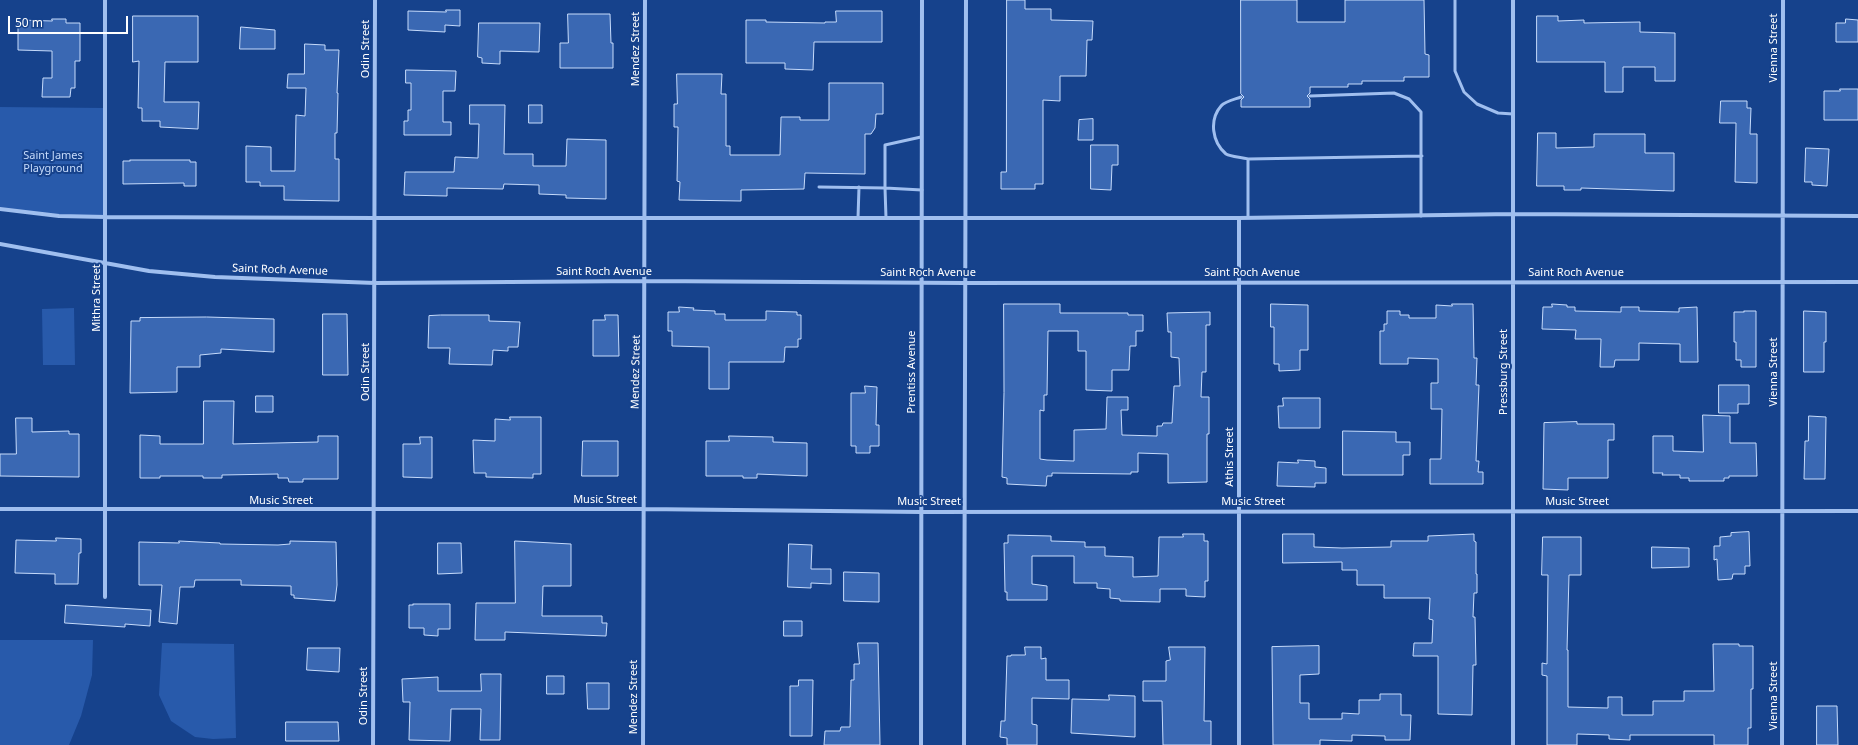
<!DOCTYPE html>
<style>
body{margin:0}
#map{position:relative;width:1858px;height:745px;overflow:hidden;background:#16428c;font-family:"Noto Sans",sans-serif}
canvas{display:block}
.scale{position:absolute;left:8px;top:16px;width:120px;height:18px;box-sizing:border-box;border:2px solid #fff;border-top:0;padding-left:5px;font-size:12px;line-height:14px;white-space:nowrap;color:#fff;-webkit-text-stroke:3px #16428c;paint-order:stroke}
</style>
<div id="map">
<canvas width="1858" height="745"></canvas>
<div class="scale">50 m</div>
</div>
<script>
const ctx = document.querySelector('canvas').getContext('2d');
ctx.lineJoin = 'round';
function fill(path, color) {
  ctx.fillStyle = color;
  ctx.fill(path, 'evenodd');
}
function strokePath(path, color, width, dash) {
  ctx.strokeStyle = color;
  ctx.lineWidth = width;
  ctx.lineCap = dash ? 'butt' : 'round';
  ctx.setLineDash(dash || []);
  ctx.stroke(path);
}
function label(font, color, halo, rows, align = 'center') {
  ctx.font = font + ' "Noto Sans",sans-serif';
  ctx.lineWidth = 4;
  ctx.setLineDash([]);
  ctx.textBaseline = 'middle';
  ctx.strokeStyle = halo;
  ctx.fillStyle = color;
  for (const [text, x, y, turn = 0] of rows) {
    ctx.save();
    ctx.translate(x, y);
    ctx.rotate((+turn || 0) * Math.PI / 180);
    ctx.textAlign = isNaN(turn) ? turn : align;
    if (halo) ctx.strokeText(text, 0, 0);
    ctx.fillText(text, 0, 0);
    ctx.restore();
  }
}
fill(new Path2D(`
 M0,107L105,108L106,217L59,216L0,209Z
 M74,308L75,365H43L42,309Z
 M0,640H93L92,675L81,716L69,745H0Z
 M162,643L234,644L236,738L213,739L195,737L171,721L159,695Z`), '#285aab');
const building = new Path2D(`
 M1007,0H1025V9H1051V20L1093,21L1092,40H1087L1086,76H1060V101L1043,100V184H1035V189H1001V172H1006Z
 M1241,0H1297V22H1345V0H1424L1425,54L1429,55V77H1404V81H1362V84H1348V87H1310V93L1307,96L1310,99V107H1241V100L1244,97L1241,94Z
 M446,10H460V26L445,25V32L408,30V11L446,12Z
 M836,11H882V42H814L813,70L785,69V63H746V20H766V22L825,23V22H836Z
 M568,14H610L611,43H613V68H560V43H568Z
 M133,16H198V62H165L164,102H199L198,129L160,127V121H142V108H138L139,61L133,62Z
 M1537,16H1558V21L1584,20V23L1640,22V32L1675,33V81H1655V67H1623V92H1605V62H1537Z
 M52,19H66V23H80V61H75V88H71L70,97H42L43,78H52V51L18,50V20L52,21Z
 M1846,19L1858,20V42H1836V23H1845Z
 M479,23H540L539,52L500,51V64L482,63V58L478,57Z
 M241,27L275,30V49H240Z
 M305,44L325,45V50H339L337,93H338L337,133H335V159H339V201L284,200V186H260V182H246V146L271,147V171H295L296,115L305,116L306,88H287L288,74H304Z
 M406,70L456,71L455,91H443V122H451V135H404V121H408V110H411V83H406Z
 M677,74H722L721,94H726V146H730V155H780L781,117H800V120H829V83H883V114H876L875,128L871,134H865V174L805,173L804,189L741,190V201L679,200L680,182L677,181L678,127H674V104H677Z
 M1840,89H1858V120H1824V91H1840Z
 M1721,101H1747V108H1751L1750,134H1757V183L1735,182L1736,123H1720Z
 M470,105H505L504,154H533V166H566L567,139L606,140V199L566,198V195L539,194V185L504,184L503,189L447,188V196L404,195L405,172H454L455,157L478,158L479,124H470Z
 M529,105H542V123H529Z
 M1093,119V140H1078L1079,120Z
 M1538,133H1556V148L1594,147V134H1645V153H1674V191L1581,188V190H1564V186H1537Z
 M1091,145H1118V165H1112L1111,190L1091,189Z
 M1806,148L1829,149L1827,186L1812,185V182H1805Z
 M130,160H190V162H196V186H184V183L123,184V161H130Z
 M1004,304H1060V313H1128V315H1143V331H1136V346H1130L1129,370H1112V391L1086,390V351H1078V331H1048L1047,395H1044V411L1040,410V459L1047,460L1074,461V430L1106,429L1107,397H1128V410H1121L1122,435L1157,436V426H1162L1163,423H1172L1174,386H1180L1179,358L1171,357V332H1168L1167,313L1210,312V325H1206V372H1202L1201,397H1209V434H1207V482L1168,483V454L1138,453V472H1131V474L1052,473V476H1047L1046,486L1007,484V478L1002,477L1004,393Z
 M1271,304L1308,305V350H1300V370L1279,371V364H1274V327H1271Z
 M1452,304H1473L1474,358H1477L1476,385H1479L1476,461H1479L1478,472H1483V484H1430V459H1441L1442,409H1431V383H1438V359L1408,358V364H1380V331H1384V324H1387V311H1400V315H1409V318H1436V305L1452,306Z
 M1552,304L1567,305V307H1575V311L1621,312V307H1639V311L1679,312V308L1697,307L1698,362H1680V344L1639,343V360H1615L1614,367H1600L1601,339H1575L1576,330L1542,329L1543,307H1552Z
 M679,307L694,308L693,310L715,311V314H725V320H766V311L797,312V315H801V339H798V347H785L784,362H729V389H709V347L672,346V331H668V312H679Z
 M1744,311H1756V367H1741V360H1736V342H1734V312H1744Z
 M1804,311L1826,312V342H1824V372H1804Z
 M323,314H347L348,375H323Z
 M441,315H489V321L520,322L518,347H508V351L493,350L492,365L449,364L450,348H428L429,316Z
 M605,315H618L619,356H593V320H605Z
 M207,317L274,319V352L221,349V353L200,355V367H177V392L130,393L131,321H140V318Z
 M1719,385H1749V404H1738V413H1719Z
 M865,386L877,387L876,425H879V446H870V453H856V446H851V393H865Z
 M256,396H273V412H256Z
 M1283,398H1320V428H1279L1278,406H1283Z
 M204,401H234L233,444L318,442V436H338V479H303V482H289L288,478H278V474L222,475V478H203V476H160V478H140V435L160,436V444H203Z
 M1703,415L1730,416V443H1756L1757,476H1729V478H1724V481H1689V478H1680V475H1662L1663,473H1653V436H1673V451L1703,452Z
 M1809,416L1826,417L1825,479H1804L1805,441H1808Z
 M510,417H541V474H533V478L486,477V473H474L473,440L495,441V419L510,420Z
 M16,418H32V432L69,431V434H79V477L0,476V454H16Z
 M1577,422V424H1614V440H1608V478H1568V490L1543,489L1544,423Z
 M1343,431L1396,432V442H1410V455H1403V475H1343Z
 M729,436L773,437V442L807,443V476L757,474V478H743V476H706V441H729Z
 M420,437H432V478L403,477V444H420Z
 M583,441H618V476H582Z
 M1298,460L1315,461V467L1326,468V483H1315V487L1277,486L1278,462L1298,463Z
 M1749,532L1750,566H1745V574H1733L1732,579L1718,580L1717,559L1714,560V546H1720V537L1731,536V533Z
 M1183,534H1204V541H1208V581H1205V597L1186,596V589H1160V602L1120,601V599L1110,598V589L1097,588V583H1074V556H1032V584L1047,586V600H1007V592H1005L1004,543H1008V535L1051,536V541L1085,542V547H1105V556L1133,557V577L1158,576L1159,537H1183Z
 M1283,534H1314V547L1342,548L1391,547V541H1428V536L1474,534V541L1476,542V574H1477V593H1474L1473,617H1475L1476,665H1473L1472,715L1438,714V656H1413L1414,643H1432L1433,620L1429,619L1430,598H1384V585H1357V570H1342V562L1283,563Z
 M1543,537H1581V575H1569L1567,650H1568V707L1608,708V697H1622V715H1653V701H1684V691H1714L1713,644H1739V646H1753V689H1751V728H1748V745H1714V735H1630V740L1609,739V735L1577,734V745H1547V676L1542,675V663L1547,664L1548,575H1542Z
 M56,538L81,539V553H79L78,584H55V574L15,573L16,540L56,541Z
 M179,541L220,543V544L278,545L290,544V541L336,542L337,585L335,601L294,598V595H291V586L241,585V580H195L194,587H180L177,624L159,622L162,585H139V542L179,543Z
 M515,541L571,544V586H543L542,616H602V623H607L606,636L505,632V640H475L476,603H515Z
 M438,543H461L462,573L438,574Z
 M789,544L812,545L811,569H831V584L811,583V588L788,587Z
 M1652,547L1689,548V567L1652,568Z
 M844,572L879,573V602L844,601Z
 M413,604H450V629H438V636L424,635V628H409V605H413Z
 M66,605L151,610L150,626L125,624V627L65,623Z
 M784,621H802V636H784Z
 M858,643H878L880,745H824L825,731H840L841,727H850L851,680H854V664H859Z
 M1319,646V674L1300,675V703H1309V719H1342V713L1359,714V700H1380V694H1401V715H1411L1410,740H1385V736L1352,735V741L1320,740V745H1273L1272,647Z
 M1025,647H1041V659L1046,658V680H1069V699L1032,698V724L1037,725V745H1007V738L1000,737L1001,721H1005L1007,656H1011V655H1025Z
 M1169,647H1205L1204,721H1211V745H1163L1162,701H1143V681H1166V661L1170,660Z
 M308,648H340L339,672L307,670Z
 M481,674H501L500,740H480L481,709H451L450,741L409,740L410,702H403L402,679L438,677V691H481Z
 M547,676H564V694H547Z
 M799,680H813L812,736H790V686H798Z
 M587,683H609V709H588Z
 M1109,695L1135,696V737L1071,733L1072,699L1109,700Z
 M1817,706H1837L1838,745H1817Z
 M286,722H338L339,741H286Z`);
fill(building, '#3a68b3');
strokePath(building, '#c6dbfb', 1);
strokePath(new Path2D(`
 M1455,0V71L1464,92L1477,104L1498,113L1513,114
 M1310,96L1394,93L1409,99L1421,112V216
 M1241,97C1236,99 1225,101 1221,106C1209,120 1212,142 1226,154C1231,157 1241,157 1248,159L1422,156
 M921,137L885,145V188L922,190
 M1248,159V217
 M819,187L885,188L886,218
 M858,218L859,187`), '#a0bfef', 3);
strokePath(new Path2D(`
 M0,209L59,216L106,217L375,218H1239L1513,214L1858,216
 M0,244L149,271L215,277L375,283L645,281L965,283L1858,282
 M0,509H643L921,512L1858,511
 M105,597V0
 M373,745L375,0
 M643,745L645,0
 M921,745L922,0
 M964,745L966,0
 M1239,745V218
 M1513,745V0
 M1782,745L1783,0`), '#a0bfef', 4);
label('11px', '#fff', '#16428c', [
 ["Vienna Street",1774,48,-90],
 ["Odin Street",366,49,-90],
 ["Mendez Street",636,49,-90],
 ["Saint Roch Avenue",280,270,2],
 ["Saint Roch Avenue",604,272],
 ["Saint Roch Avenue",928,273],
 ["Saint Roch Avenue",1252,273],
 ["Saint Roch Avenue",1576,273],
 ["Mithra Street",97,298,-90],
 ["Odin Street",366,372,-90],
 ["Mendez Street",636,372,-89],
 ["Prentiss Avenue",912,372,-90],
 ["Pressburg Street",1504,372,-90],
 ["Vienna Street",1774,372,-90],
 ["Athis Street",1230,457,-90],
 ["Music Street",605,500],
 ["Music Street",281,501],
 ["Music Street",929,502],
 ["Music Street",1253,502],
 ["Music Street",1577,502],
 ["Odin Street",364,696,-90],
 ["Vienna Street",1774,696,-90],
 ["Mendez Street",634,697,-90]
]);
label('11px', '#c6dbfb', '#16428c', [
 ["Saint James",53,156],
 ["Playground",53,169]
]);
</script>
